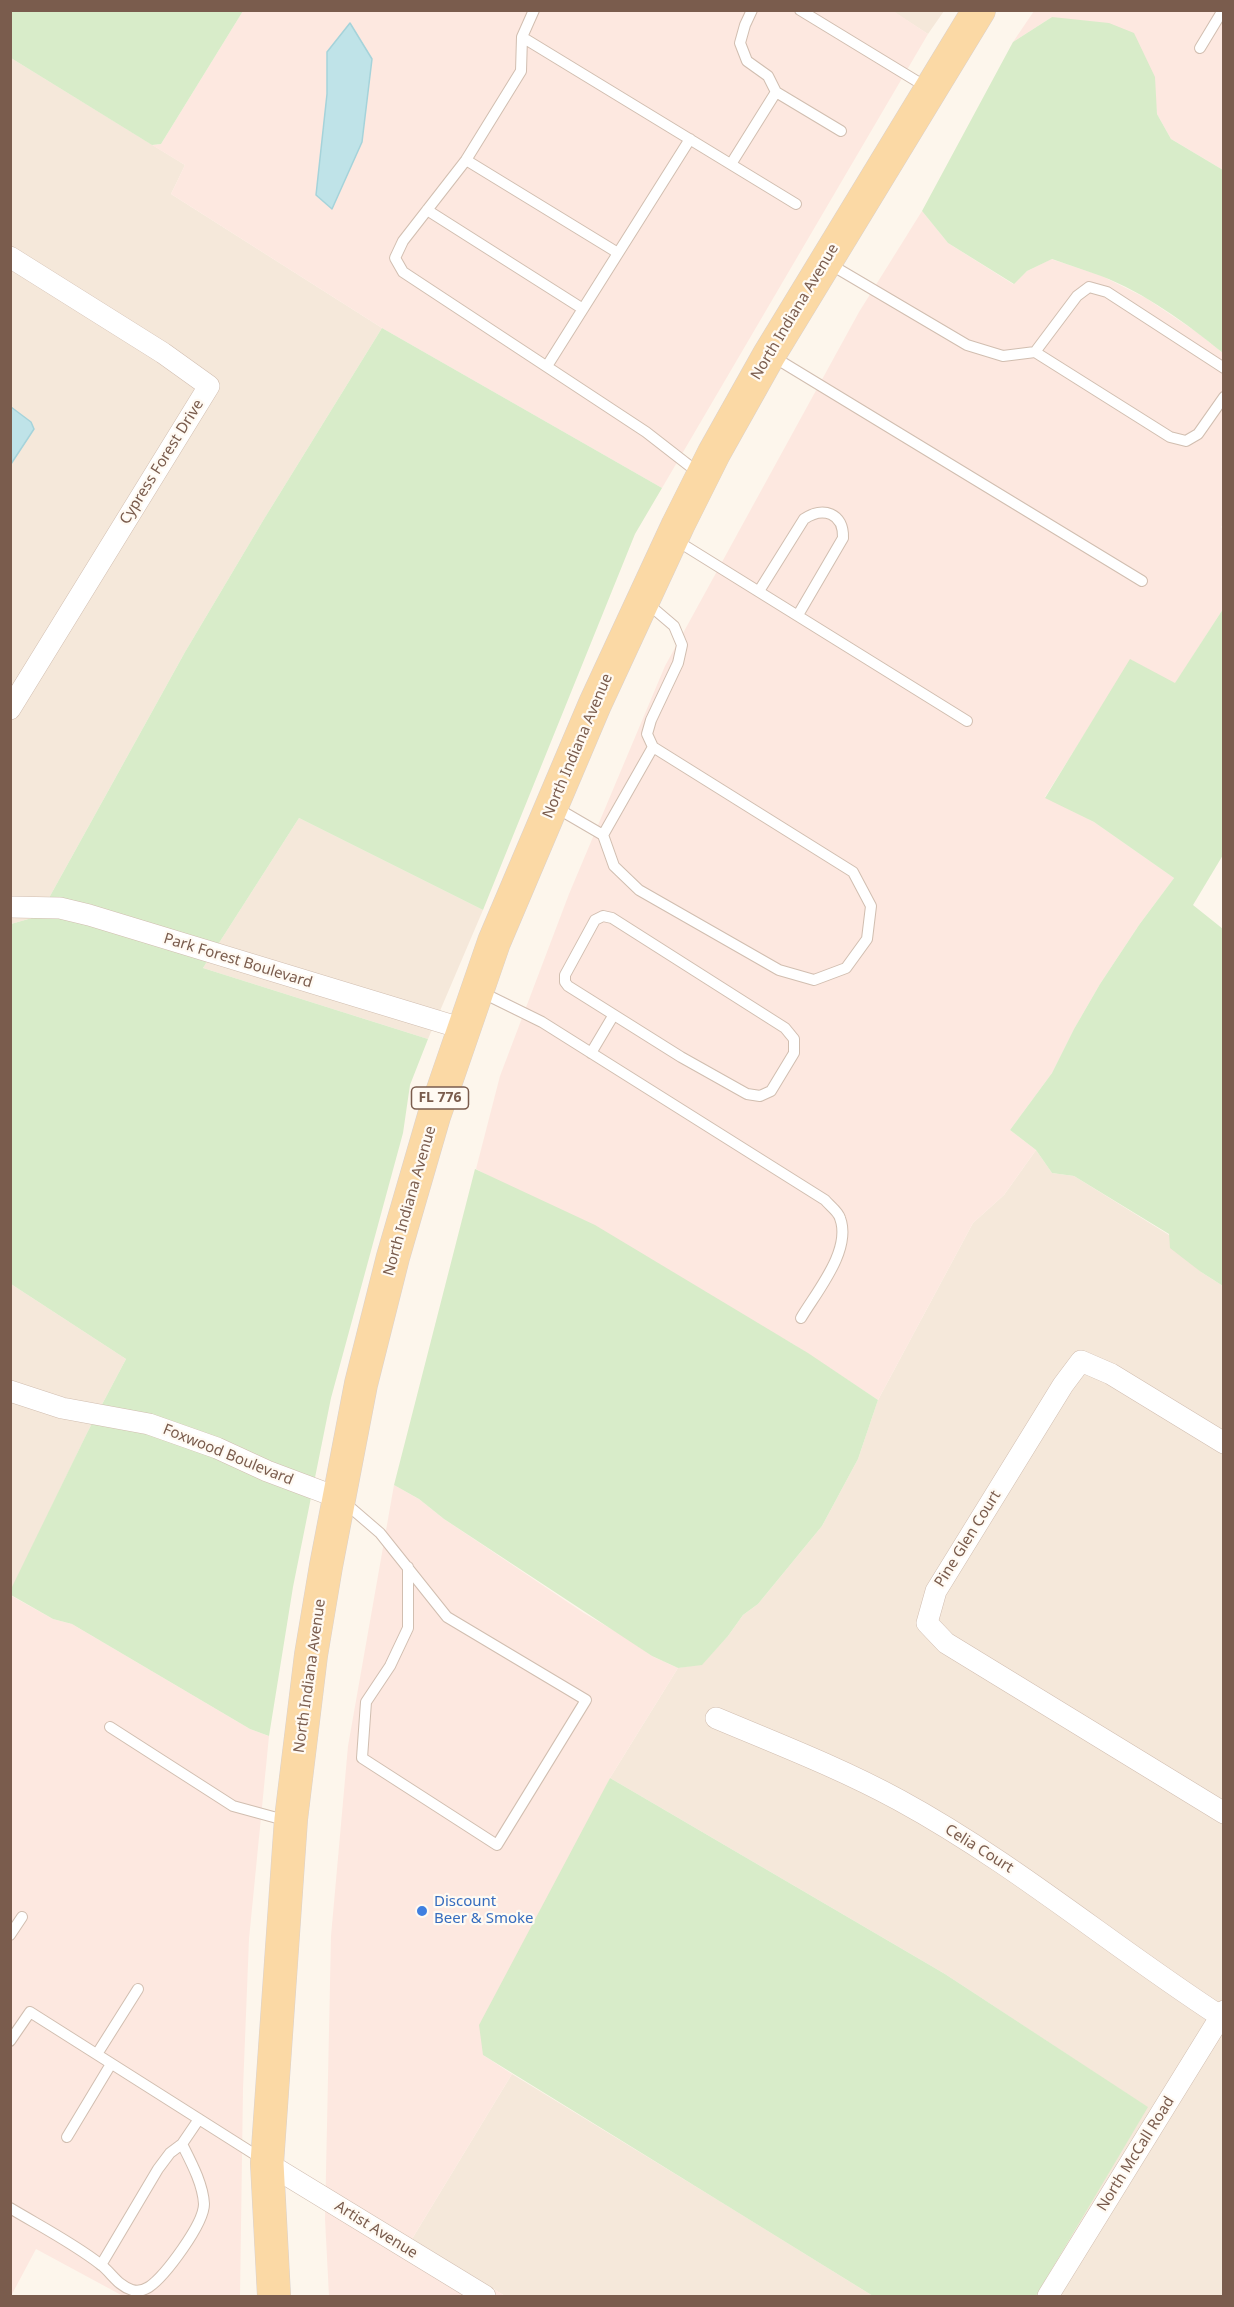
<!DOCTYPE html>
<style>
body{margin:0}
#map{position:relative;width:1234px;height:2307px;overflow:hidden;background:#fdf6ec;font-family:"Noto Sans",sans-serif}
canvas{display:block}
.frame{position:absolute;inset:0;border:12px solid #7a5c4d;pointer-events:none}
</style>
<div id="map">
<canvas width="1234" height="2307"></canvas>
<div class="frame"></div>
</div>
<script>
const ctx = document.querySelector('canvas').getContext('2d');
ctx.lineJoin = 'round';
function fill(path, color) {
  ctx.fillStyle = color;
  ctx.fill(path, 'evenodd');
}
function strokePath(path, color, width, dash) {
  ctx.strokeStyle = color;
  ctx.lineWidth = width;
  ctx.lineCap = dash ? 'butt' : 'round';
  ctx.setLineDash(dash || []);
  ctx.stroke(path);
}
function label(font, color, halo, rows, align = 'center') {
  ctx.font = font + ' "Noto Sans",sans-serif';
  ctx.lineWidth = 4.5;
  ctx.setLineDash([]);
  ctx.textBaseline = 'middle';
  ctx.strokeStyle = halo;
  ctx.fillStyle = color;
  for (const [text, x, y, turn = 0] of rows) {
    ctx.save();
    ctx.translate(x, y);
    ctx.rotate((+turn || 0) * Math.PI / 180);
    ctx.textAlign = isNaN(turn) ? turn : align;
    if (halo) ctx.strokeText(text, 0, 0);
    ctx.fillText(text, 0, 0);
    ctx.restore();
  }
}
fill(new Path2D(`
 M892,11H944L928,34Z
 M11,58L185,165L171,194L382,328L264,519L185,652L39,916L11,924L10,464L34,429L22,415L11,407Z
 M299,818L483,910L428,1039L203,968Z
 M1036,1150L1052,1173L1074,1176L1169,1235L1201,1272L1223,1286V2296H1036L1147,2107L945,1974L610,1778L678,1668L702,1664L728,1636L743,1615L758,1604L822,1526L858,1459L878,1400L973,1223L1004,1195Z
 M11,1284L126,1359L88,1431L11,1591Z
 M512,2074L721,2202L873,2296H505L412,2239Z`), '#f5e8da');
fill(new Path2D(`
 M892,10L928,34L662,488L382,328L171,194L185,165L152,145L161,144L243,11ZM327,52L332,208H331L316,195L327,94Z
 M1034,11H1223V170L1171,139L1157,114L1155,97L1052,17L1013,42Z
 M922,211L948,243L1013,284L1027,271L1051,259L1102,276L1146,298L1198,333L1223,353L1224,524L1221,527L1224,529L1223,609L1175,684L1131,660L1045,797L1094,822L1174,878L1139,925L1100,984L1074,1029L1052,1073L1010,1130L1036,1150L1004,1195L973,1223L878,1400L793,1344L476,1169L500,1076L569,894L665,666L859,312Z
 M394,1485L419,1499L444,1519L584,1613L625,1637L652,1656L678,1668L610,1778L483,2055L512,2074L412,2239L505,2296H329L325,2219L331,1936L348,1746Z
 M10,1595L53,1619L72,1624L250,1729L269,1736L249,1939L243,2089L240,2296H123L36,2249L11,2296Z`), '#fde8e0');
fill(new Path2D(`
 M10,11L11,10L243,11L161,144L152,145L11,58Z
 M1052,17L1109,23L1134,33L1155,77L1157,114L1171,139L1223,170V353C1186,323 1145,293 1101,276C1085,270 1068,265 1052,259L1027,271L1014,284L948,243L922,211L1013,42Z
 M382,328L662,488L635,534L483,910L299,818L203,968L428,1039L410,1085L403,1133L331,1398L293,1587L269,1736L250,1729L72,1624L53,1619L11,1595L10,1591L88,1431L126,1359L11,1284V924L39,916L185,652L264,519Z
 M1223,609V855L1193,905L1223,929V1286L1201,1272L1170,1248L1169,1234L1074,1176L1052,1173L1036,1150L1010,1130L1052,1073L1074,1029L1100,984L1139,925L1174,878L1094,822L1045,798L1130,659L1175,683Z
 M475,1169L595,1225L808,1353L878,1400L858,1459L822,1526L758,1604L743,1615L728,1636L702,1665L678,1668L652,1656L444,1519L419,1499L394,1485Z
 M610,1778L945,1974L1148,2107L1036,2296H873L483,2055L479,2025Z`), '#d8ecc9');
const water = new Path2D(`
 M350,23L372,59L362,142L332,209L316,195L327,94V52Z
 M11,407L31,422L34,429L11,464Z`);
fill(water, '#bfe3e8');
strokePath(water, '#a5d3da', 1.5);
const service = new Path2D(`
 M534,10L522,37L521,71L466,160L403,241L395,258L403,272L646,432L700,474
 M752,10L745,25L740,43L747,61L768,76L776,92L841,131
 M800,10L928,88
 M522,37L796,204
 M1200,48L1223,10
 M466,160L618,253
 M731,164L776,92
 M427,210L583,309
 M828,263L967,345L1003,356L1035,352L1170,437L1186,441L1198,434L1224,397
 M1035,352L1077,296L1089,287L1107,292L1224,368
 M772,356L1142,581
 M547,366L690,139
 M674,539L967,721
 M759,591L804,519C823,506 844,513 843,538L798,615
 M555,807L603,835L614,866L639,890L779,970L814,980L846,968L867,939L871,906L853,872L653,747L647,734L651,720L678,663L682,645L674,626L647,603
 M603,835L653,747
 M603,916L612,918L785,1028L794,1039V1053L771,1091L760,1096L747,1094L681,1057L568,986L565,982V975L595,920Z
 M479,991L542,1022L825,1200C830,1206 838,1211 840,1218C852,1250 817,1291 801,1318
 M591,1053L613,1016
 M344,1502L380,1533L447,1617L586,1700L497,1845L362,1758L366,1702L390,1666L408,1628V1567
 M110,1727L233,1806L288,1821
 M10,1935L22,1917
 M10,2041L30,2012L262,2159
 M97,2054L138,1989
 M67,2137L111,2064
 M10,2208C40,2226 73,2243 100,2264C111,2272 118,2286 132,2290C138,2292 144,2290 149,2287C165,2276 204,2224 204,2204C203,2184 191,2162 182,2144
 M101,2265L158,2169L170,2153L182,2144L199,2119`);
const minor = new Path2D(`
 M10,257L163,353L209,386L10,709
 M10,907L60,908L89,915L464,1029
 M10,1391L62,1408L149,1424L217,1448L267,1471L339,1498
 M1224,1443L1111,1374L1081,1361L1063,1385L936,1591L927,1623L946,1643L1224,1813
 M716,1718C778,1744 840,1768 899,1800C1013,1862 1112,1946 1220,2016
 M267,2163L485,2296
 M1048,2296L1224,2011`);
const primary = new Path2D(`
 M274,2296L267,2163L291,1819L311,1655L326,1566L361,1384L393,1257L434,1116L494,942L595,704L678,525L714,453L769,355L979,10`);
strokePath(service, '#d1beb0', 12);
strokePath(minor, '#d1beb0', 22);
strokePath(primary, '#dad1cd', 34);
strokePath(service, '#fff', 10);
strokePath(minor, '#fff', 21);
strokePath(primary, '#fbd9a5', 33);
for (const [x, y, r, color] of [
 [422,1911,6,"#3f7fe0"]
]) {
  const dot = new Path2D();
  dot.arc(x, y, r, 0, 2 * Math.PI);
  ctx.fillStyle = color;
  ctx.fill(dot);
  strokePath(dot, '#fffaf3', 2);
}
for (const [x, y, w] of [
 [440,1098,57]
]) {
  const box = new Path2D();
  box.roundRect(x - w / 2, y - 11, w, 22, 4.5);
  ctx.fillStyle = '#fffaf3';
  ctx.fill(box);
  strokePath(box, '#7a5c4d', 1.5);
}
label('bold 14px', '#7a5c4d', null, [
 ["FL 776",440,1098]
]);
label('15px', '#7a5c4d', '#fffaf3', [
 ["North Indiana Avenue",795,312,-59],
 ["Cypress Forest Drive",162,462,-58],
 ["North Indiana Avenue",578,746,-67],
 ["Park Forest Boulevard",238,961,17],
 ["North Indiana Avenue",410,1201,-74],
 ["Foxwood Boulevard",228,1455,22],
 ["Pine Glen Court",968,1539,-58],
 ["North Indiana Avenue",310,1676,-82],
 ["Celia Court",979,1849,32],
 ["North McCall Road",1136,2154,-58],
 ["Artist Avenue",376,2230,32]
]);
label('15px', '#366cbe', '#fffaf3', [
 ["Discount",434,1902],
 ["Beer & Smoke",434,1919]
], 'left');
</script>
